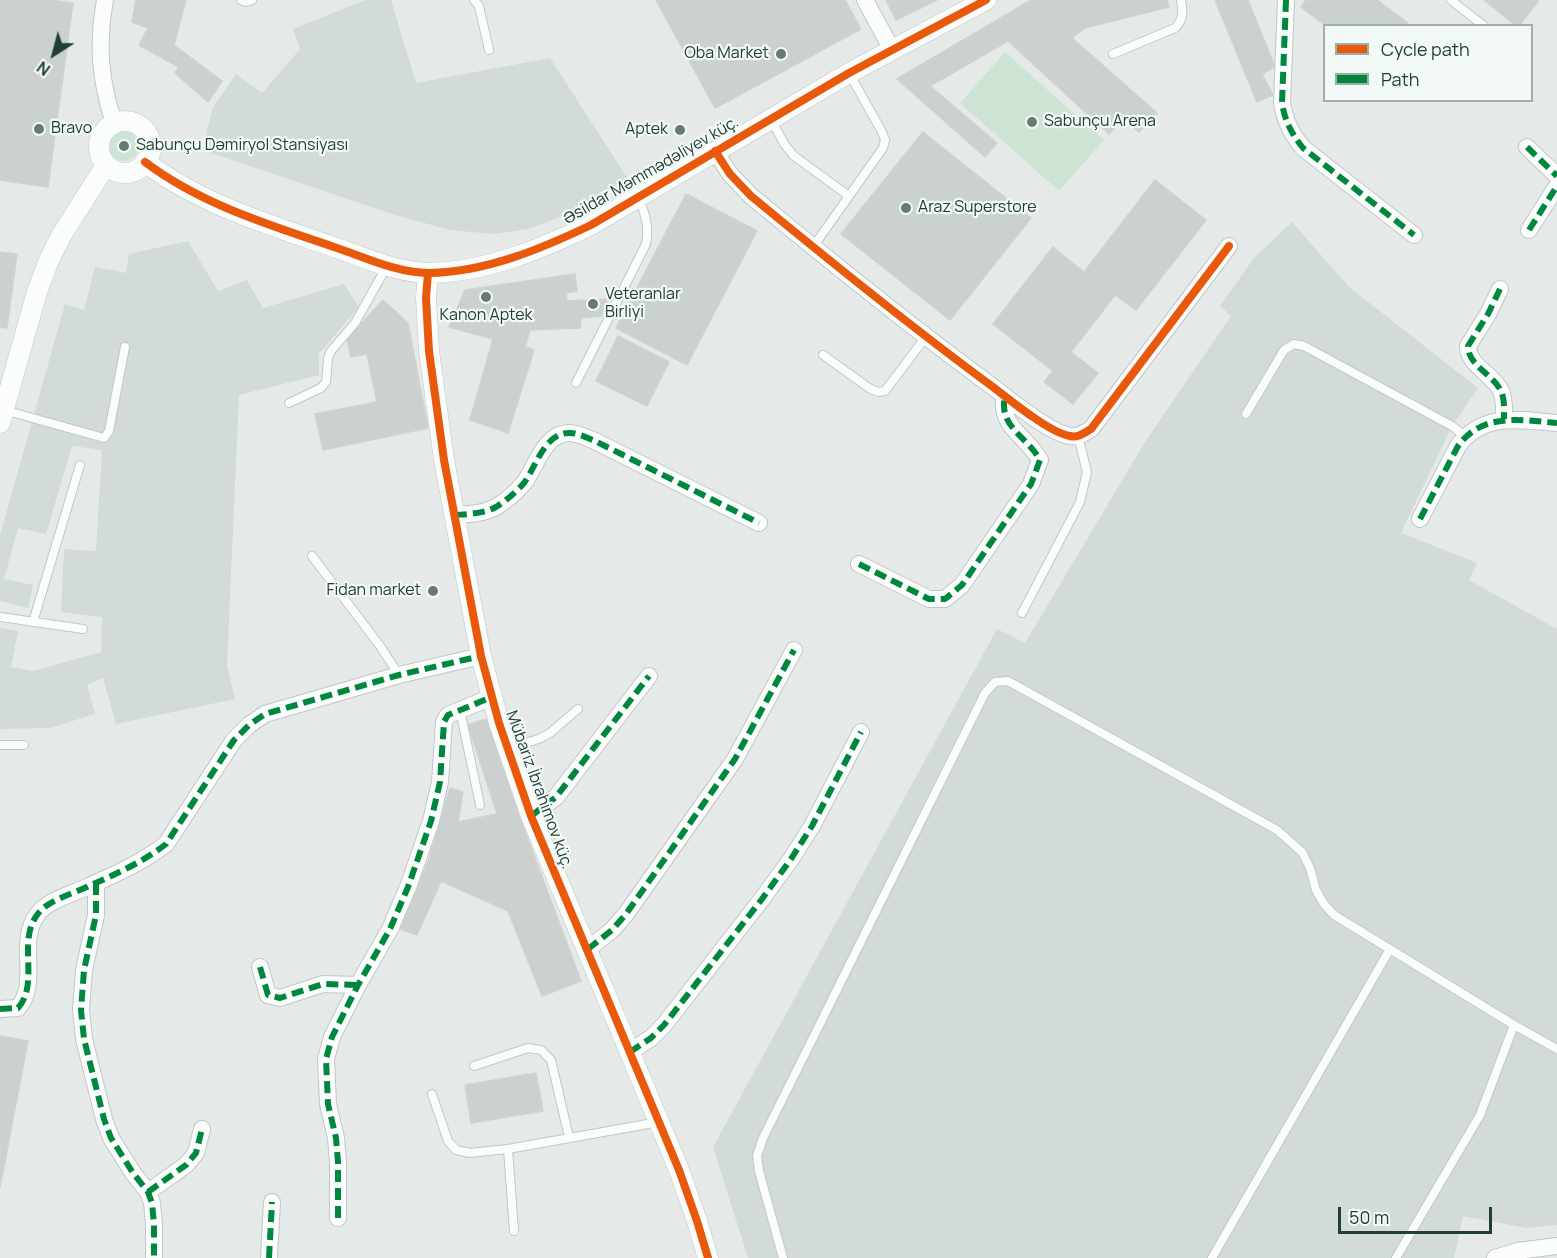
<!DOCTYPE html>
<meta charset="utf-8">
<style>
body{margin:0}
#map{position:relative;width:1557px;height:1258px;overflow:hidden;background:#e5eae8;font-family:Manrope,sans-serif}
canvas{display:block}
.legend{position:absolute;left:1323px;top:24px;width:210px;height:78px;box-sizing:border-box;background:#f2f9f6;border:2px solid #9eaeaa;margin:0;padding:8px 10px;list-style:none;font-size:18px;color:#213e37}
.legend li{display:flex;align-items:center;gap:12px;height:30px}
.legend b{width:30px;border:2px solid #9eaeaa}
.north{position:absolute;left:24px;top:24px;width:60px;height:60px;-webkit-text-stroke:4px #f2f9f6;paint-order:stroke;rotate:216deg;font-size:16px;font-weight:700;line-height:24px;text-align:center;color:#213e37}
.north::after{content:'';display:block;margin:auto;width:21px;height:27px;background:#213e37;clip-path:polygon(50% 0,100% 100%,50% 72%,0 100%)}
.scale{position:absolute;left:1338px;top:1207px;width:154px;height:27px;box-sizing:border-box;border:3px solid #213e37;border-top:0;padding-left:8px;font-size:18px;line-height:21px;white-space:nowrap;color:#213e37;-webkit-text-stroke:4px #f2f9f6;paint-order:stroke}
</style>
<div id="map">
<canvas width="1557" height="1258"></canvas>
<ul class="legend">
<li><b style="height:8px;background:#e8590c"></b>Cycle path</li>
<li><b style="height:8px;background:#00873e"></b>Path</li>
</ul>
<div class="north">N</div>
<div class="scale">50 m</div>
</div>
<script>
const ctx = document.querySelector('canvas').getContext('2d');
ctx.lineJoin = 'round';
function fill(path, color) {
  ctx.fillStyle = color;
  ctx.fill(path, 'evenodd');
}
function strokePath(path, color, width, dash) {
  ctx.strokeStyle = color;
  ctx.lineWidth = width;
  ctx.lineCap = dash ? 'butt' : 'round';
  ctx.setLineDash(dash || []);
  ctx.stroke(path);
}
function label(font, color, halo, rows, align = 'center') {
  ctx.font = font + ' Manrope,sans-serif';
  ctx.lineWidth = 4.5;
  ctx.setLineDash([]);
  ctx.textBaseline = 'middle';
  ctx.strokeStyle = halo;
  ctx.fillStyle = color;
  for (const [text, x, y, turn = 0] of rows) {
    ctx.save();
    ctx.translate(x, y);
    ctx.rotate((+turn || 0) * Math.PI / 180);
    ctx.textAlign = isNaN(turn) ? turn : align;
    if (halo) ctx.strokeText(text, 0, 0);
    ctx.fillText(text, 0, 0);
    ctx.restore();
  }
}
fill(new Path2D(`
 M365,0H391L416,83L550,58L628,179L568,214L528,229L494,234L450,230L395,215L202,150L213,107L236,74L262,93L300,49L293,29Z
 M1292,222L1349,287L1478,388L1452,426L1401,533L1477,563L1469,580L1557,629V1225L1526,1228L1463,1216L1454,1258H748L713,1147L997,629L1025,643L1145,442L1231,316L1220,306L1254,258Z
 M188,241L218,291L247,280L263,308L344,284L359,307L319,354V375L239,395L227,665L235,699L116,724L103,678L87,685L95,714L50,728L0,729V628L18,631L11,667L33,671L101,652L102,617L61,612L64,549L96,551L102,450L72,446L46,534L18,528L4,579L33,585L28,608L0,601V535L65,304L84,310L95,267L126,273L129,254Z`), '#d2dbd8');
fill(new Path2D(`
 M1005,52L1104,140L1059,191L960,103Z
 M109 146a15 15 0 1 1 30 0a15 15 0 1 1-30 0Z`), '#cde4d4');
const building = new Path2D(`
 M0,0H50L73,3L48,187L0,180Z
 M136,0H186L174,45L222,81L208,102L175,73L179,67L139,45L148,28L132,22Z
 M656,0H845L861,29L715,108Z
 M886,0H937L896,20Z
 M1031,0H1167L1169,7L1085,28L1072,38L1157,113L1139,132L1123,119L1109,134L1008,41L930,86L997,143L985,157L897,79Z
 M1215,0H1248L1275,67L1262,74L1273,95L1257,102Z
 M1306,0H1377L1408,23L1406,26H1326L1301,7Z
 M1484,0H1539L1519,26H1516Z
 M923,132L1031,218L950,320L841,234Z
 M1155,180L1206,220L1136,310L1115,295L1071,352L1098,373L1073,404L1044,382L1053,371L993,324L1053,247L1084,272Z
 M686,194L757,231L687,365L616,328Z
 M0,252L17,254L7,328L0,327Z
 M575,274L577,291L566,293L567,301L609,299L601,316L581,318L580,328L530,330L525,347L534,350L508,433L470,420L493,339L449,327L465,290Z
 M383,300L408,323L428,428L323,450L315,414L377,402L367,354L351,357L347,339Z
 M618,336L669,362L647,406L596,381Z
 M486,719L519,815L581,981L542,996L508,911L441,881L417,935L400,929L429,859L450,788L463,792L458,822L497,814L468,725Z
 M0,1036L28,1041L0,1187Z
 M536,1073L543,1111L471,1123L465,1085Z`);
fill(building, '#cbd1cf');
strokePath(building, '#cdd3d1', 1.5);
const service = new Path2D(`
 M241,0L246,2L252,0
 M474,0L479,6L489,50
 M1451,0L1484,26
 M1113,54L1175,28C1184,19 1183,12 1181,0
 M770,118L785,145L794,156L849,196
 M813,247L883,148L885,140L882,132L849,73
 M823,355L869,388L878,392L885,391L925,338
 M576,383L646,244C649,227 646,214 638,198
 M289,403L321,388L326,382L328,358L331,351L355,323L387,266
 M4,410L104,438L109,431L125,347
 M1246,414L1284,350L1294,344L1304,346L1452,426L1465,436
 M312,556L380,646L399,675
 M1022,613L1080,502L1087,472L1078,436
 M0,617L83,629
 M33,622L80,465
 M460,710L480,805
 M0,745H24
 M508,749L541,738L550,733L578,709
 M474,1066L528,1048L541,1050L551,1060L569,1137
 M432,1094L448,1141L456,1150L470,1153L508,1149L659,1122
 M508,1149L514,1231
 M783,1258L759,1171L757,1156L763,1138L985,693L995,682L1008,681L1277,830L1302,852L1310,868L1316,890L1324,904L1334,915L1514,1025L1557,1049
 M1212,1258L1390,949
 M1396,1258L1480,1115L1514,1025`);
const minor = new Path2D(`
 M105,0C97,44 100,81 114,123
 M865,0L892,50
 M1286,0L1282,103C1285,121 1291,133 1303,148L1414,235
 M1527,147L1557,176
 M715,151L730,174L751,196C831,262 910,326 993,387C1010,400 1050,433 1070,436C1078,438 1084,433 1091,429L1229,246
 M1529,230L1557,186
 M1500,289L1488,314L1468,346C1468,366 1493,374 1501,391C1505,400 1504,410 1504,419
 M455,515C468,514 483,514 496,507C506,501 516,492 524,483C536,467 544,434 568,433C576,432 587,438 595,441L759,523
 M1420,519L1458,446C1483,412 1520,420 1557,423
 M859,564L929,599H945L962,585L1031,484L1040,460C1027,436 998,427 1005,396
 M531,816L556,797L649,676
 M96,883V915L84,970L81,1010L84,1039L104,1119L111,1138L133,1173L148,1192L152,1203L154,1224V1258
 M588,949L612,930L626,914L735,759L794,650
 M260,967L268,995L280,998L323,984L358,985
 M0,1009L18,1008C40,983 17,942 37,915C47,900 73,894 89,886C116,874 143,862 166,844L234,740L249,725L265,714L399,675L481,656
 M630,1052L651,1038L664,1025L762,899L791,859L812,826L861,732
 M148,1192L186,1165L196,1153L202,1129
 M338,1218V1162L336,1138L328,1104L326,1059L332,1037L358,985L390,929L408,887L431,821L440,782L444,722L448,715L492,697
 M269,1258L272,1202
 M1495,1258L1518,1251L1557,1246`);
const tertiary = new Path2D(`
 M99 147a26 26 0 1 1 52 0a26 26 0 1 1-52 0Z
 M145,162C202,205 270,225 337,248C366,258 398,273 429,273C486,272 541,249 591,225L849,73L986,0
 M428,273L426,298L429,351L444,460L481,656L499,723L531,816L679,1170L697,1221L708,1258
 M0,423L37,292L49,260L61,236L106,165`);
strokePath(service, '#c2c7c5', 10);
strokePath(minor, '#c2c7c5', 18);
strokePath(tertiary, '#c2c7c5', 21);
strokePath(service, '#fbfcfc', 8);
strokePath(minor, '#fbfcfc', 16);
strokePath(tertiary, '#fbfcfc', 20);
strokePath(new Path2D(`
 M1286,0L1282,103C1285,121 1291,133 1303,148L1414,235
 M1527,147L1557,176
 M1529,230L1557,186
 M1500,289L1488,314L1468,346C1468,366 1493,374 1501,391C1505,400 1504,410 1504,419
 M455,515C468,514 483,514 496,507C506,501 516,492 524,483C536,467 544,434 568,433C576,432 587,438 595,441L759,523
 M1420,519L1458,446C1483,412 1520,420 1557,423
 M859,564L929,599H945L962,585L1031,484L1040,460C1027,436 998,427 1005,396
 M531,816L556,797L649,676
 M96,883V915L84,970L81,1010L84,1039L104,1119L111,1138L133,1173L148,1192L152,1203L154,1224V1258
 M588,949L612,930L626,914L735,759L794,650
 M260,967L268,995L280,998L323,984L358,985
 M0,1009L18,1008C40,983 17,942 37,915C47,900 73,894 89,886C116,874 143,862 166,844L234,740L249,725L265,714L399,675L481,656
 M630,1052L651,1038L664,1025L762,899L791,859L812,826L861,732
 M148,1192L186,1165L196,1153L202,1129
 M338,1218V1162L336,1138L328,1104L326,1059L332,1037L358,985L390,929L408,887L431,821L440,782L444,722L448,715L492,697
 M269,1258L272,1202`), '#00873e', 6, [12, 6]);
strokePath(new Path2D(`
 M715,151L730,174L751,196C831,262 910,326 993,387C1010,400 1050,433 1070,436C1078,438 1084,433 1091,429L1229,246
 M145,162C202,205 270,225 337,248C366,258 398,273 429,273C486,272 541,249 591,225L849,73L986,0
 M428,273L426,298L429,351L444,460L481,656L499,723L531,816L679,1170L697,1221L708,1258`), '#e8590c', 8);
for (const [x, y, r, color] of [
 [781,54,6,"#667a75"],
 [1032,122,6,"#667a75"],
 [39,129,6,"#667a75"],
 [680,130,6,"#667a75"],
 [124,146,6,"#667a75"],
 [906,208,6,"#667a75"],
 [486,297,6,"#667a75"],
 [593,304,6,"#667a75"],
 [433,591,6,"#667a75"]
]) {
  const dot = new Path2D();
  dot.arc(x, y, r, 0, 2 * Math.PI);
  ctx.fillStyle = color;
  ctx.fill(dot);
  strokePath(dot, '#f2f9f6', 2);
}
label('16px', '#213e37', '#f2f9f6', [
 ["Oba Market",769,54,"right"],
 ["Sabunçu Arena",1044,122],
 ["Bravo",51,129],
 ["Aptek",668,130,"right"],
 ["Sabunçu Dəmiryol Stansiyası",136,146],
 ["Araz Superstore",918,208],
 ["Veteranlar",605,295],
 ["Birliyi",605,313],
 ["Kanon Aptek",486,316,"center"],
 ["Fidan market",421,591,"right"]
], 'left');
label('16px', '#213e37', '#f2f9f6', [
 ["Əsildar Məmmədəliyev küç.",651,171,-30],
 ["Mübariz İbrahimov küç.",539,790,70]
]);
</script>
